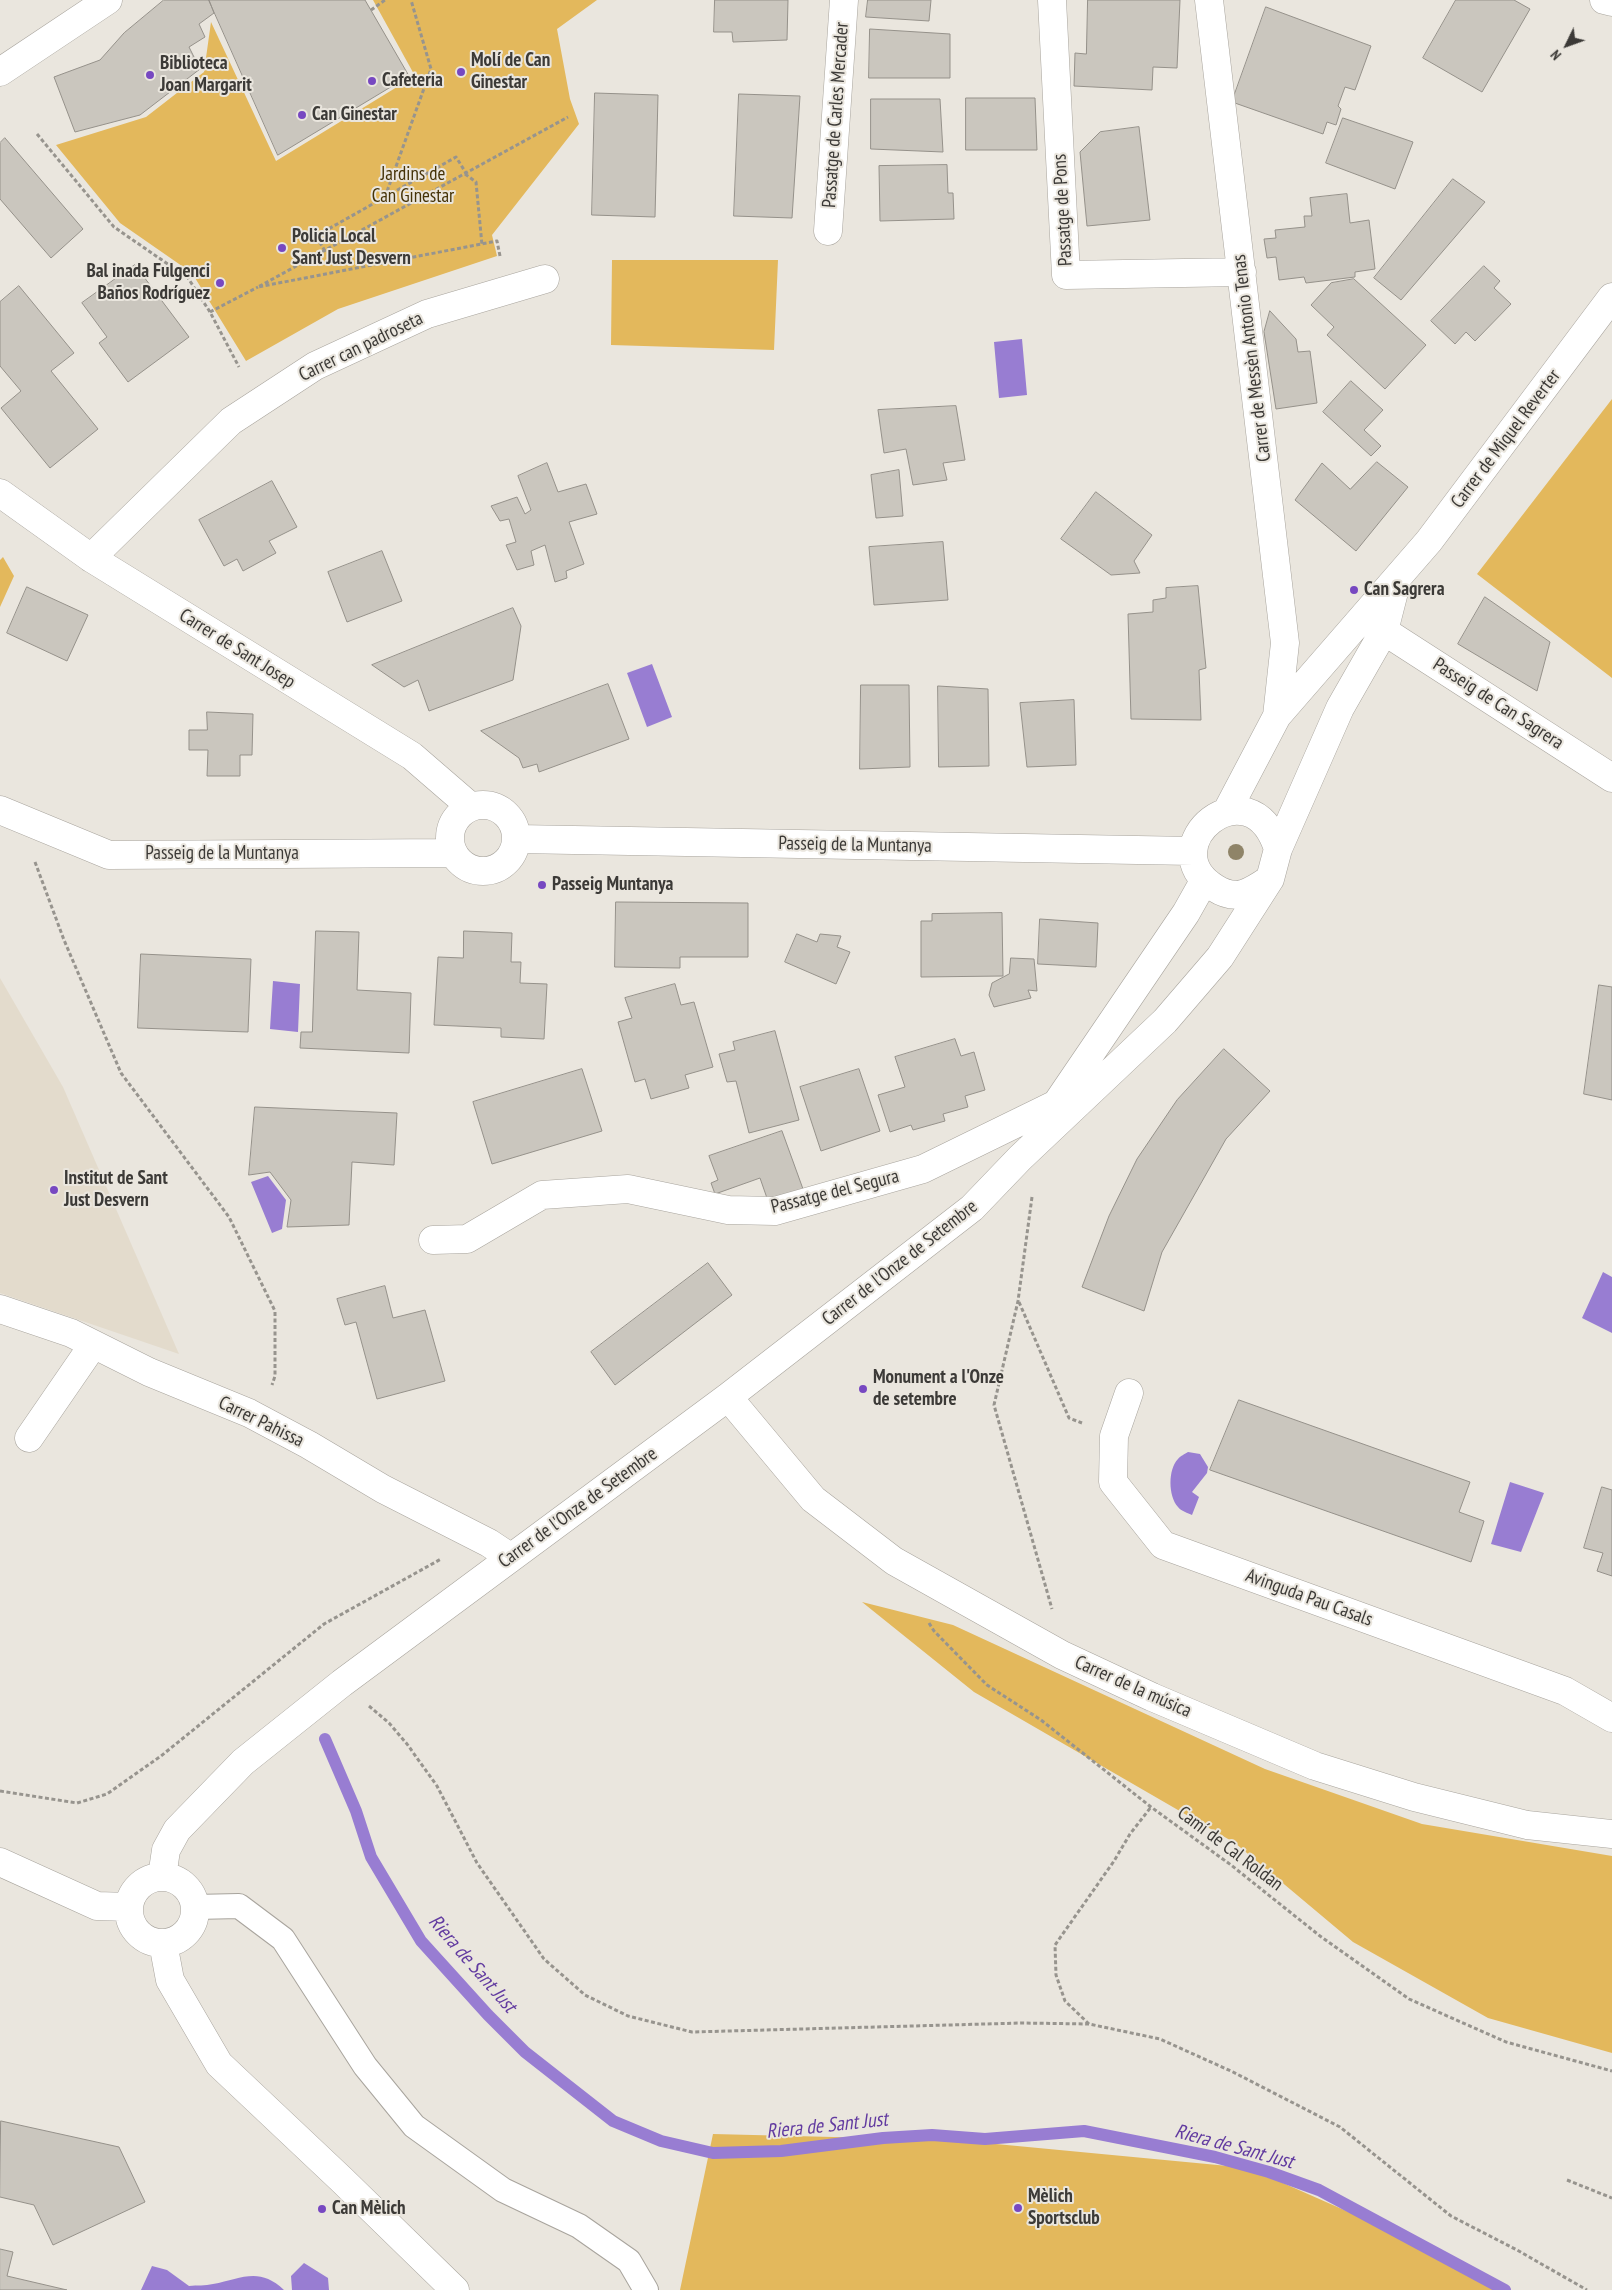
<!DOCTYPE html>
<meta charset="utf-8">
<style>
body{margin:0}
#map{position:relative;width:1612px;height:2290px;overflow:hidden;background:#eae6de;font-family:"PT Sans Narrow",sans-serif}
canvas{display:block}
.north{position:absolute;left:1542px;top:20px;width:50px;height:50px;-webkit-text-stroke:4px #eae6de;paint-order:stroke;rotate:228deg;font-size:14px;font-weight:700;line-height:20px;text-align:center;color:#3c3a37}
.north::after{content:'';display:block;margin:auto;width:18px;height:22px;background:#3c3a37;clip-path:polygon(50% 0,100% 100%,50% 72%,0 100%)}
</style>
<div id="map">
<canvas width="1612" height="2290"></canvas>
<div class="north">N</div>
</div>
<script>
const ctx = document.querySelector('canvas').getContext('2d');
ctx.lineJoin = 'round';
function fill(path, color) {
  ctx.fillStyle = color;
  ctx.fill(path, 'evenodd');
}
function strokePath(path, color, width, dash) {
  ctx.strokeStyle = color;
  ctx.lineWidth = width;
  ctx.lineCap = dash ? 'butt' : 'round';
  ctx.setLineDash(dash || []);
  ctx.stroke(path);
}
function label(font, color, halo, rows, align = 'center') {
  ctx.font = font + ' "PT Sans Narrow",sans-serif';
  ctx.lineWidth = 4;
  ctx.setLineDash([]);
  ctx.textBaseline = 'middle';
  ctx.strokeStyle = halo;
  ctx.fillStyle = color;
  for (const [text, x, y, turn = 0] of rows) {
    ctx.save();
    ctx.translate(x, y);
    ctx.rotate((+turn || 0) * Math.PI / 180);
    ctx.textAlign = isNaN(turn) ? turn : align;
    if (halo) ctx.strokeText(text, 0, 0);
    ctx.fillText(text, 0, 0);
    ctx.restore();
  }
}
fill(new Path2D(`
 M0,978L63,1087L179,1354L0,1293Z`), '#e3dbcc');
fill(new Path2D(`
 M373,0H597L557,29L570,99L579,124L492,235L497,256L338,309L246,361L192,273L120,223L56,145L146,117L204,72L211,22L276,161L415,76Z
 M612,260H778L774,350L611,345Z
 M1612,399V678L1477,574Z
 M3,557L14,576L0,607V560Z
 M862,1602L953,1625L1265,1769L1422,1824L1612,1856V2053L1488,2018L1353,1942L1235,1843L974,1692Z
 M713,2134L954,2140L1249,2168L1428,2247L1495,2290H680Z`), '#e3b85c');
fill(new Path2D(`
 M1022,339L1027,395L999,398L994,342Z
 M652,664L672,717L647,727L627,673Z
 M273,981L300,984L298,1032L270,1029Z
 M268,1176L286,1200L282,1229L272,1233L251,1182Z
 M1603,1272L1612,1277V1333L1582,1318Z
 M1188,1452L1200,1454L1208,1467L1207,1473L1192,1492L1199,1497L1192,1515C1188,1513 1181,1511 1178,1507C1168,1496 1168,1469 1178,1459C1180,1456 1185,1454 1188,1452Z
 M1510,1482L1544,1493L1521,1552L1491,1544Z
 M304,2263L328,2278L329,2290H292L291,2276Z
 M152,2266L167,2270L189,2286C197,2285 205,2286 213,2284C241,2279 259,2266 284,2290H141Z`), '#987dd2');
strokePath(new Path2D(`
 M325,1739L356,1811L371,1857L421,1941L488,2015L525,2052L613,2121L661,2141L713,2153L781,2151L883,2138L932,2135L985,2139L1084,2131L1215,2157L1269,2172L1319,2190L1505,2290`), '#987dd2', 12);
const building = new Path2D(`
 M164,0H209L214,13L199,24L205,37L189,47L200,69L140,115L75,132L54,77L100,60L124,33Z
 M209,0H365L409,76L278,155Z
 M715,0H788L787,40L733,42L732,32H714Z
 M868,0H931L929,21L866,17Z
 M1088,0H1180L1177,68L1153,67L1152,90L1074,86L1075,53L1086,54Z
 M1456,0H1514L1530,9L1482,92L1423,58Z
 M1266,7L1371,46L1355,90L1345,87L1338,106L1341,109L1336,125L1327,122L1323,134L1232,102Z
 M870,29L950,34V78H869Z
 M595,93L658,95L655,217L592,215Z
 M739,94L800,96L792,218L734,216Z
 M966,98H1035L1037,150H966Z
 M871,99H940L943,152L871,149Z
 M1343,118L1413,142L1395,189L1326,163Z
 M1139,127L1150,220L1087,226L1080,152L1100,132Z
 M5,138L83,229L51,258L0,199V143Z
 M947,165L948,193H953L954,219L880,221L879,166Z
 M1453,179L1485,202L1401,300L1374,278Z
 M1347,194L1350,223L1369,220L1375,269L1355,272V277L1306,283L1304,277L1279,280L1276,257L1267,258L1264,239L1276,238L1275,230L1305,227L1304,216H1312L1310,198Z
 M135,265L189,337L128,382L99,343L107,337L82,303Z
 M1484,266L1500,281L1494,288L1511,304L1475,341L1466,332L1455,344L1431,321Z
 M1354,279L1426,345L1385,389L1327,335L1334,327L1311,305L1331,283Z
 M19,286L74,353L51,371L98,429L50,468L1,408L21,391L0,366V302Z
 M1270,311L1296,339L1298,352L1310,351L1317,403L1276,409L1264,332Z
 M1351,381L1383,410L1364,430L1381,446L1371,456L1323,412Z
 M956,406L965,460L943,463L947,480L913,485L906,449L884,453L878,410Z
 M1377,462L1408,487L1356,551L1295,500L1322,463L1350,489Z
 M547,463L558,492L586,484L597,514L569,522L584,564L566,571L567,578L555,582L545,545L531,551L534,565L517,570L506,545L516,542L509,519L500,521L491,506L517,497L525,514L531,510L518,476Z
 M899,470L903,516L876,518L871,475Z
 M272,481L297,527L269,541L276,553L243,571L237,559L224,566L199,520Z
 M1096,492L1152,535L1134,561L1140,573L1111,575L1061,539Z
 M943,542L948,600L874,605L869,547Z
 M382,551L402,601L347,622L328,572Z
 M1198,586L1206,668L1199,670L1201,720L1131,719L1128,614L1153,612V600L1166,598V588Z
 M27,587L88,615L67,661L7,633Z
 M1485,597L1550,642L1537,691L1458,644Z
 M513,608L521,626L513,680L429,711L418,680L404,687L372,665Z
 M608,684L629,739L539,772L537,764L523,768L519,758L481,731Z
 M861,685H909L910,767L860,769Z
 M938,686L988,689L989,766L939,767Z
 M1074,700L1076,765L1027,767L1020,703Z
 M207,712L253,714L252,755H240V776H207L208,750H189V730H207Z
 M616,902L748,903V957H680V968L615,967Z
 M1002,913L1003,976L921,977V921H932V914Z
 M1040,919L1098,923L1096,967L1038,964Z
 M316,931L359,932L357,990L411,993L409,1053L300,1048L301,1032H312Z
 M464,931L512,933L511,962H521L520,983L547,984L544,1039L501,1037V1028L434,1025L438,957L463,958Z
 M797,934L817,942L820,934L841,936L837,947L850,952L836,984L785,962Z
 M141,954L251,959L248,1032L138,1028Z
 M1011,958L1034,959L1037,991L1028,990L1031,998L994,1007L989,995L992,983L1009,974Z
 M675,984L681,1005L694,1002L713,1067L685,1075L689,1088L651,1099L645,1079L635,1082L618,1022L632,1018L625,998Z
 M1599,985L1612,987V1100L1584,1094Z
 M775,1031L799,1120L749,1133L736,1081L727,1082L719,1054L735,1050L733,1042Z
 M955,1039L961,1056L974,1052L985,1090L965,1096L968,1107L943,1114L945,1121L913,1130L911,1125L890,1132L878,1095L905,1087L895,1057Z
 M1224,1049L1270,1091L1226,1139L1162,1252L1144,1311L1082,1287L1109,1216L1137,1159L1177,1100Z
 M582,1069L602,1131L492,1164L473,1102Z
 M859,1069L880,1131L821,1151L800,1087Z
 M255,1107L397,1113L394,1165L352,1162L349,1225L287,1227L291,1200L270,1172L249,1175Z
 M782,1131L803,1189L768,1201L760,1178L715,1194L711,1183L718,1180L709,1156Z
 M708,1263L732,1295L615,1385L591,1352Z
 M385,1286L393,1318L425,1310L445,1381L377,1399L356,1322L345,1325L337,1299Z
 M1239,1400L1470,1482L1459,1512L1484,1521L1471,1562L1210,1470Z
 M1602,1487L1612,1490V1576L1597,1571L1603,1553L1584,1548Z
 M1,2121L119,2147L145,2202L53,2245L34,2205L0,2197Z
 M0,2249L13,2252L7,2276L67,2290H0Z`);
fill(building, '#cac6be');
strokePath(building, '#95918a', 1);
const service = new Path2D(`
 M195,1907L239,1906L283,1939L365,2066L414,2126L503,2190L579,2226L629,2261L646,2290`);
const minor = new Path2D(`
 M1052,0L1066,275L1242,272
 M1209,0L1285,643L1277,716
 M1604,0L1612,2
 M0,72L108,0
 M828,231L844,0
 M0,493L91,558L412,756L471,807
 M91,558L231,421L315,366L427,314L545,279
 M1384,631L1612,778
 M450 838a33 33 0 1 1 66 0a33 33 0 1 1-66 0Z
 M0,810L109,855L453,853
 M1227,811L1277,716L1429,541L1612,297
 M517,839L1193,851
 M1270,879C1251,892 1237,902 1215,888C1149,847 1250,761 1278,849
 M1046,1119L1186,913L1204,881
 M433,1240L467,1239L542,1195L628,1189L728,1210L775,1211L923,1169L1056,1104
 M0,1309L71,1333L149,1372L249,1413L309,1445L383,1489L489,1543L510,1557
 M1129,1393L1114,1436L1113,1482L1163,1545L1565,1691L1612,1718
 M728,1397L813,1499L894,1561L1062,1655L1152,1697L1315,1766L1414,1797L1527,1825L1612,1834
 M29,1438L93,1345
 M0,1862L97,1906L129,1907
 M162,1877L166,1850L177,1830L243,1762L342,1683L728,1397L972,1208L1020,1158L1165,1021L1220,957L1270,879L1278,849L1340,708L1384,631L1397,580
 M129 1910a33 33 0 1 1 66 0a33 33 0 1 1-66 0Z
 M163,1943L170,1980L219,2064L342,2180L455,2290`);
strokePath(service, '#a8a49d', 26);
strokePath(minor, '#a8a49d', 29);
strokePath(new Path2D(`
 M371,10L385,0
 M37,134L114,227L188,278L210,312L239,367
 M465,174L476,182L482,245
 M385,197L431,69L411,0
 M325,251L316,236L456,157L466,173
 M500,256L497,241L258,287L568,117
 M210,312L258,287
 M35,862L64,940L121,1073L229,1217L275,1311V1376L272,1385
 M1032,1197L1018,1301L994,1405L1052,1609
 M1019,1302L1069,1418L1082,1423
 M929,1623L934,1631L987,1685L1041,1720L1151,1807L1231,1865L1320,1936L1409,1999L1506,2042L1612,2071
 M369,1706L389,1723L407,1744L437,1786L477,1863L544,1959L585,1995L628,2016L692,2032L1022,2023L1089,2024L1160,2039L1233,2072L1340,2127L1451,2216L1517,2250L1587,2290
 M0,1791L77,1803L107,1794L161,1756L324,1624L441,1559
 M1089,2024L1065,2001L1056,1975L1055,1945L1114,1861L1130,1834L1151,1807
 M1567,2180L1612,2198`), '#97948e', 3, [4, 2.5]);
strokePath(service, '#fff', 24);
strokePath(minor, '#fff', 28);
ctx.fillStyle = '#8f8468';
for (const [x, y] of [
 [1236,852]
]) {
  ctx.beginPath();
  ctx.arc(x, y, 8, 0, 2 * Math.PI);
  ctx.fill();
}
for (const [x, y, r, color] of [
 [461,72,5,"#7748c1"],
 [150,75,5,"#7748c1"],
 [372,81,5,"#7748c1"],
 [302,115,5,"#7748c1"],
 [282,248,5,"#7748c1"],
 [220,283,5,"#7748c1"],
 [1354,590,5,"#7748c1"],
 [542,885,5,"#7748c1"],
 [54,1190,5,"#7748c1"],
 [863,1389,5,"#7748c1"],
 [1018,2208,5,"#7748c1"],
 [322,2209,5,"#7748c1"]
]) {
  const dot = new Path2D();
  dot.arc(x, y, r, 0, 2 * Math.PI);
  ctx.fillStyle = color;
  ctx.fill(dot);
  strokePath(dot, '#eae6de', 2);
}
label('bold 19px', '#3c3a37', '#eae6de', [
 ["Molí de Can",471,61],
 ["Ginestar",471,83],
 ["Biblioteca",160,64],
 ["Joan Margarit",160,86],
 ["Cafeteria",382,81],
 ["Can Ginestar",312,115],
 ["Policia Local",292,237],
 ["Sant Just Desvern",292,259],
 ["Bal inada Fulgenci",210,272,"right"],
 ["Baños Rodríguez",210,294,"right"],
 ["Can Sagrera",1364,590],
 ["Passeig Muntanya",552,885],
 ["Institut de Sant",64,1179],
 ["Just Desvern",64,1201],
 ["Monument a l'Onze",873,1378],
 ["de setembre",873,1400],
 ["Mèlich",1028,2197],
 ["Sportsclub",1028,2219],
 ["Can Mèlich",332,2209]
], 'left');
label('19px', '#3c3a37', '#eae6de', [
 ["Passatge de Carles Mercader",836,115,-86],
 ["Passatge de Pons",1063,210,-93],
 ["Carrer can padroseta",361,347,-26],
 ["Carrer de Messèn Antonio Tenas",1252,358,-97],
 ["Carrer de Miquel Reverter",1506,439,-53],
 ["Carrer de Sant Josep",237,649,32],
 ["Passeig de Can Sagrera",1498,704,33],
 ["Passeig de la Muntanya",855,845,1],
 ["Passeig de la Muntanya",222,854],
 ["Passatge del Segura",835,1192,-14],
 ["Carrer de l'Onze de Setembre",900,1263,-38],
 ["Carrer Pahissa",261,1422,26],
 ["Carrer de l'Onze de Setembre",578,1508,-36],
 ["Avinguda Pau Casals",1309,1598,20],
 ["Carrer de la música",1133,1687,24],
 ["Camí de Cal Roldan",1230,1849,37]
]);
label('19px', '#453307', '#eae6de', [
 ["Jardins de",413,175],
 ["Can Ginestar",413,197]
]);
label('italic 20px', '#623ba0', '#eae6de', [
 ["Riera de Sant Just",472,1964,49],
 ["Riera de Sant Just",827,2126,-6],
 ["Riera de Sant Just",1234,2147,15]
]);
</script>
